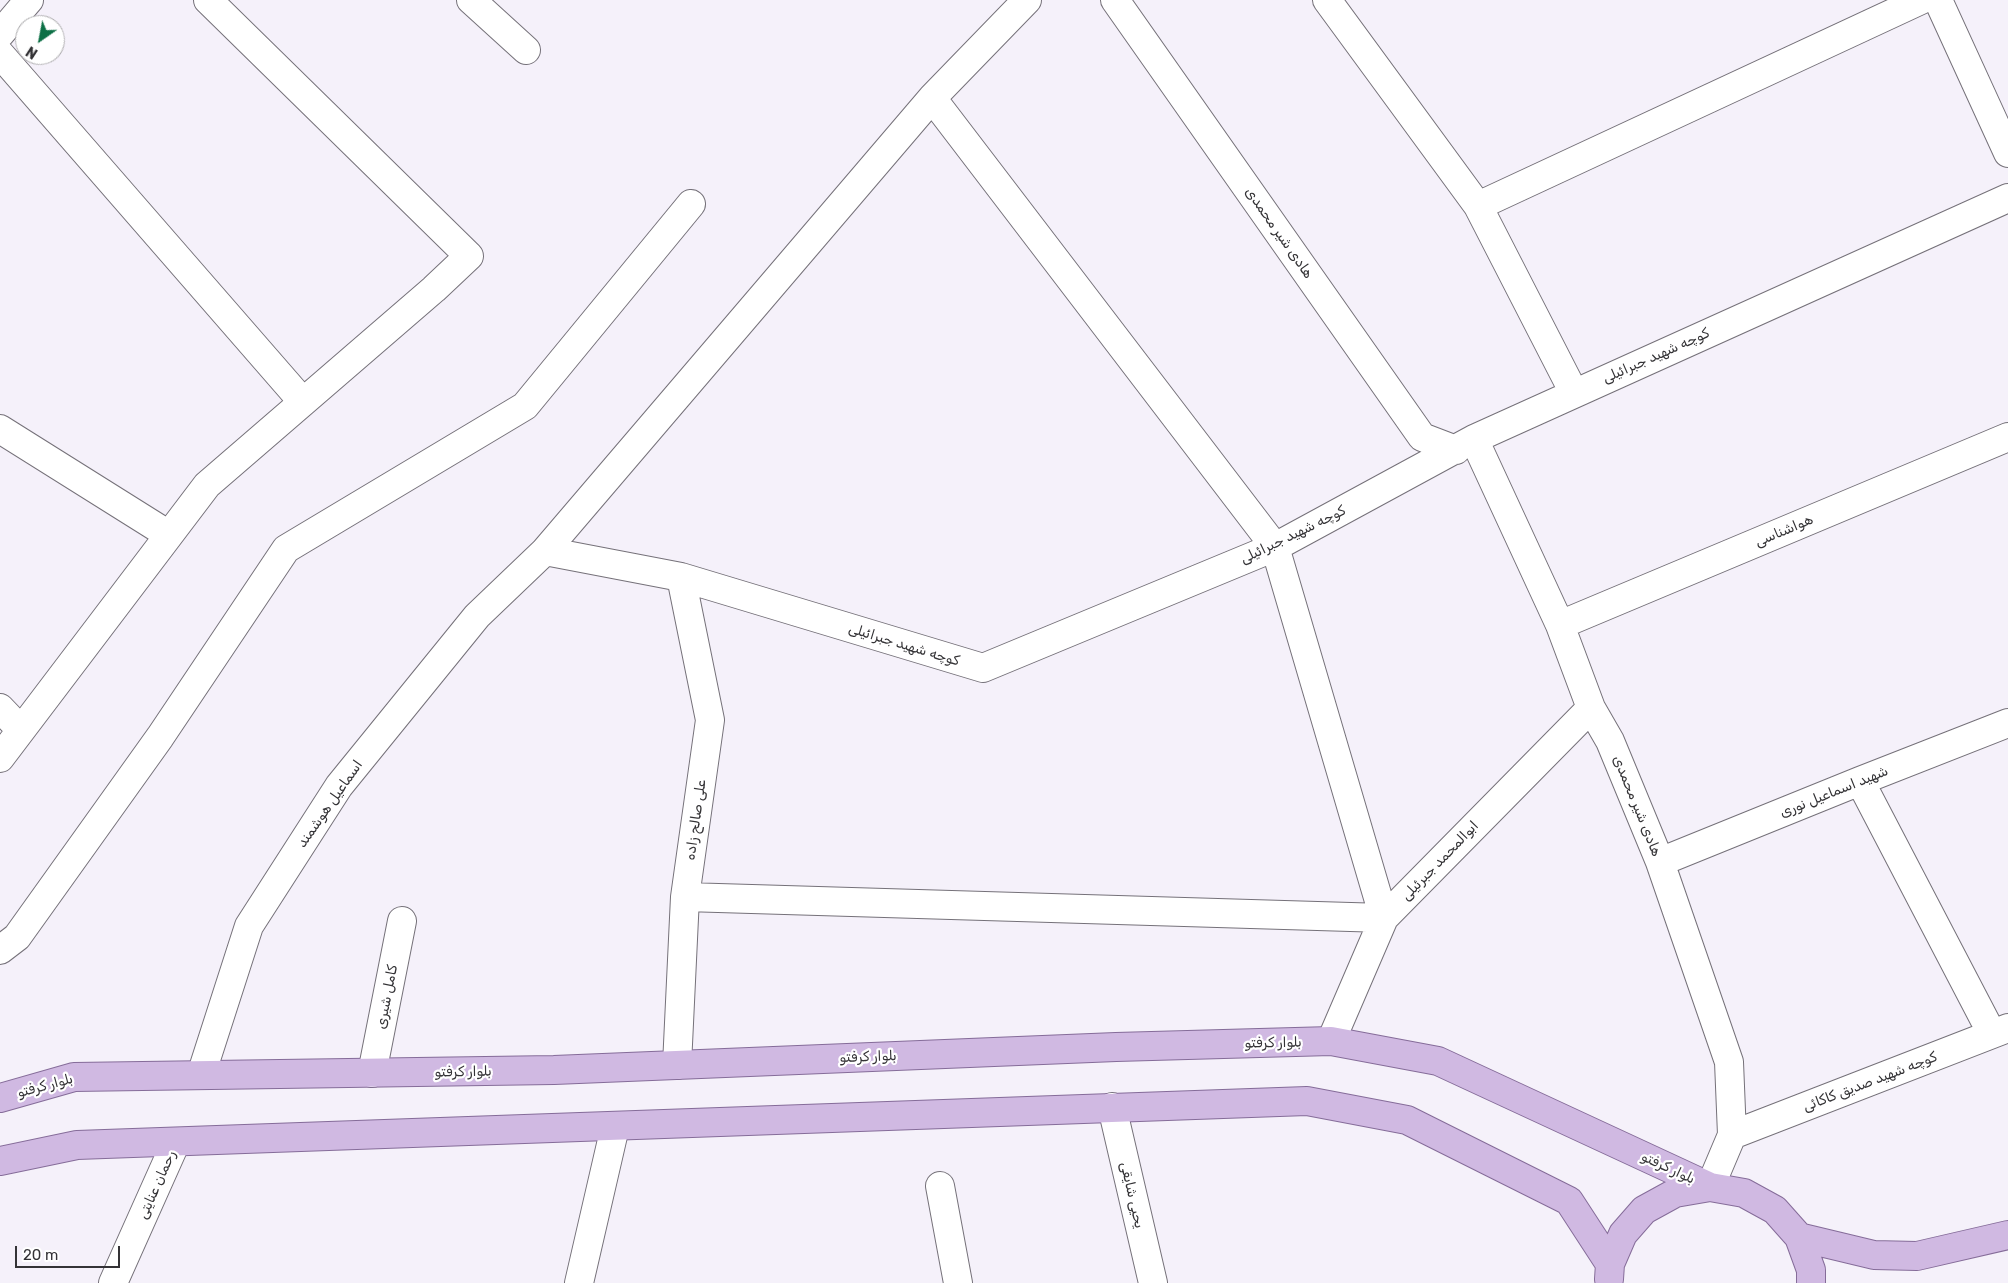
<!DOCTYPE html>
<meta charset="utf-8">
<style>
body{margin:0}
#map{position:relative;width:2008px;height:1283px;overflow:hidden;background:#f5f1fa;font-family:Rubik,sans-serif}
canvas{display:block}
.north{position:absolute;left:15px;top:15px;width:50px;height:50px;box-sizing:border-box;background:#fff;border:1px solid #aeadaf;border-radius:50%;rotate:213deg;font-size:14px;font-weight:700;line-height:20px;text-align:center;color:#343336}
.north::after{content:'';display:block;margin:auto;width:18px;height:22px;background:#0d7046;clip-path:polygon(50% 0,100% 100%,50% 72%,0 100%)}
.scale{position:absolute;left:15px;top:1246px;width:105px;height:22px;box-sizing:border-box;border:2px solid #343336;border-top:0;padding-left:6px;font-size:15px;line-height:18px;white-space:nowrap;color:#343336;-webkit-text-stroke:4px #fff;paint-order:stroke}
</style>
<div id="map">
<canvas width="2008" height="1283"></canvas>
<div class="north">N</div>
<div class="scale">20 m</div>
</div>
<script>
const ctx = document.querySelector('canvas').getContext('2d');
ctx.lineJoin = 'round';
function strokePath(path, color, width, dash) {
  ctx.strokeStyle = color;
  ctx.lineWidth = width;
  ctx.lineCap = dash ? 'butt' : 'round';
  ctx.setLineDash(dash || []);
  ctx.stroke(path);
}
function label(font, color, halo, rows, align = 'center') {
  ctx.font = font + ' Rubik,"Noto Naskh Arabic",sans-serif';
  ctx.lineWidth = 4.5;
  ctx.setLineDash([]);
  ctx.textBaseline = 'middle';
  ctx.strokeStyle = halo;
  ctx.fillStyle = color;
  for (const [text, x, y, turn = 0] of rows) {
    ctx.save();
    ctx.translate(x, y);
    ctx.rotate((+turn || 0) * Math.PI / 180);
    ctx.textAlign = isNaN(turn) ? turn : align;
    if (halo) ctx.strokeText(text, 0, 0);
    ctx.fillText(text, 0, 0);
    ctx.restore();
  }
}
const minor = new Path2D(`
 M471,0L526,50
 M1115,0L1422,437L1456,450
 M1327,0L1478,206L1921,0
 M1938,0L2008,153
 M0,34L29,0
 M0,54L303,402
 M932,98L1027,0
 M1478,206L1574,393
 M0,429L169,535
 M1474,439L1560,625L1591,708L1610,741L1660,862L1729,1062L1732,1135L1710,1187
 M545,551L681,577L983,668L1275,547L1474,439L2008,198
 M1560,625L2008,437
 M0,708L21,730
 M0,758L207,485L434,289L469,256L208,0
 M1860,781L1992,1034
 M1660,862L1860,781L2008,723
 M0,950L17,937L160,737L286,549L525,406L691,204
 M1331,1041L1384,918L1591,708
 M677,1065L685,897L710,720L681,577
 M372,1073L402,921
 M201,1075L249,926L339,786L477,616L545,551L932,98L1275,547L1384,918L685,897
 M1112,1107L1153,1283
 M1732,1135L2008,1028
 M940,1186L958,1283
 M113,1283L176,1142
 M579,1283L615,1127`);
const major = new Path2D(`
 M0,1098L74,1077L554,1070L1116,1047L1331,1041L1438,1061L1710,1187
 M0,1161L77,1145L1307,1101L1407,1120L1569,1201L1610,1264
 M1799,1237L1874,1255L1917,1256L2008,1235
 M1609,1279L1610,1264L1623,1234L1644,1210L1675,1193L1710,1187L1744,1193L1775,1210L1799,1237L1811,1270V1283`);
strokePath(minor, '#757179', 30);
strokePath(major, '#856c99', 30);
strokePath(minor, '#fff', 28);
strokePath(major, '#d0b9e2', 28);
label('14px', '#343336', '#fff', [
 ["هادی شیر محمدی",1279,233,55],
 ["کوچه شهید جبرائیلی",1656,356,-24],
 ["هواشناسی",1784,531,-23],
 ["کوچه شهید جبرائیلی",1293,535,-26],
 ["کوچه شهید جبرائیلی",904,645,17],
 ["شهید اسماعیل نوری",1834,792,-22],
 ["اسماعیل هوشمند",330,804,-55],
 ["هادی شیر محمدی",1637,806,68],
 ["علی صالح زاده",696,820,-82],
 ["ابوالمحمد جبرئیلی",1440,861,-46],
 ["کامل شیری",387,997,-79],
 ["بلوار کرفتو",1273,1043,-1],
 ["بلوار کرفتو",868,1057,-2],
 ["بلوار کرفتو",463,1072,-1],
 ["کوچه شهید صدیق کاکائی",1870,1082,-21],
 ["بلوار کرفتو",45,1086,-15],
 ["بلوار کرفتو",1668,1168,25],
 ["رحمان عنایتی",157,1185,-66],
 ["یحیی شایقی",1132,1195,77]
]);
</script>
